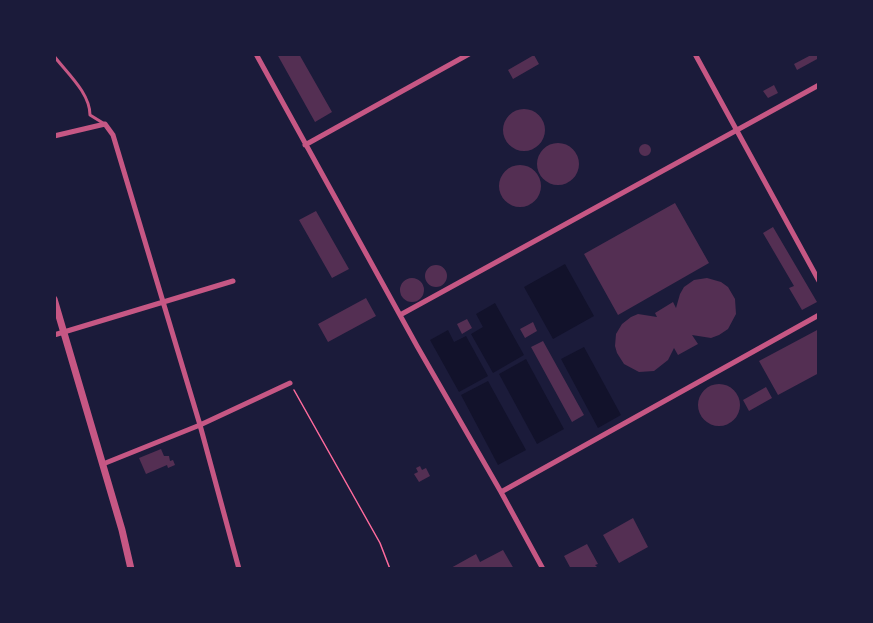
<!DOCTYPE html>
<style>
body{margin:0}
#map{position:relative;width:873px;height:623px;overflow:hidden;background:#1b1b3a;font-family:"Nunito Sans",sans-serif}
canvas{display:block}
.frame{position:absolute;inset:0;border:56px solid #1b1b3a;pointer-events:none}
</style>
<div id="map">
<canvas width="873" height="623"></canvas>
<div class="frame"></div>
</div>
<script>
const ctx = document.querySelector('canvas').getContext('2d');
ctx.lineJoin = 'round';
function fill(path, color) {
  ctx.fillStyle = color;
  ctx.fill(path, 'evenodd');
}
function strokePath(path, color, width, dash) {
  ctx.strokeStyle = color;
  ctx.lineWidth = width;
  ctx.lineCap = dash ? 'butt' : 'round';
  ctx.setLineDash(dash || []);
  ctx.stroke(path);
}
fill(new Path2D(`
 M565,264L594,316L553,339L524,287Z
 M495,303L524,355L493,373L471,334L483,327L476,314Z
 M448,330L454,342L466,336L488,376L459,392L430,340Z
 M584,347L621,415L598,428L561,359Z
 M526,359L564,429L537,444L499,374Z
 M488,381L526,450L498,465L461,395Z`), '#12122b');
fill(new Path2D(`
 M277,54H299L332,112L315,122Z
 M813,54H819V58L797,70L794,64Z
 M534,55L539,64L513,79L508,70Z
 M774,85L778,93L768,98L763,91Z
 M503 130a21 21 0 1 1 42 0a21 21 0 1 1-42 0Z
 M537 164a21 21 0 1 1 42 0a21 21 0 1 1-42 0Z
 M639 150a6 6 0 1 1 12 0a6 6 0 1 1-12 0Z
 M499 186a21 21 0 1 1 42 0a21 21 0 1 1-42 0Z
 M675,203L709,263L618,315L584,254Z
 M316,211L349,269L332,278L299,220Z
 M773,227L817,302L802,310L789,288L794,286L763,233Z
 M425 276a11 11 0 1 1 22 0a11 11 0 1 1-22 0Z
 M707,278L721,282L728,287L735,299L736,314L728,329L719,335L711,338L692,335L698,344L678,355L674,348L668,360L654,371L639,372L624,364L617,353L615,346L616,334L622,324L631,317L638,314L657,317L655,313L673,302L676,308L680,294L684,287L694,280Z
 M400 290a12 12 0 1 1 24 0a12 12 0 1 1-24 0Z
 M366,298L376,316L328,342L318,324Z
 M467,319L472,328L462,334L457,324Z
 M533,322L537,331L525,338L520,329Z
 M819,329V373L778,395L759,361Z
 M543,341L584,415L572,422L531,347Z
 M698 405a21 21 0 1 1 42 0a21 21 0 1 1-42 0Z
 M766,387L772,398L749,411L743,400Z
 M161,449L164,456H169L170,461L173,460L175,465L168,468L167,465L146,474L139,458Z
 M420,466L422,470L426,468L430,476L419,482L414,474L418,472L416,468Z
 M633,518L648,547L619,563L603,535Z
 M587,544L598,564L595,565L599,569H571L564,556Z
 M503,550L514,569H449L476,554L480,562Z`), '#542f53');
strokePath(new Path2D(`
 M294,390L380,543L390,569`), '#ff6b9d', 1.5);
strokePath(new Path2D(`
 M54,56C67,73 90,93 90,115L103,123`), '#c65784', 3);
strokePath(new Path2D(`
 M256,54L417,346L501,492L543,569
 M695,54L819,281
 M54,136L105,124L113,135L200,425L239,569
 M305,145L469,54
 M400,315L819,85
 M54,335L233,281
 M103,464L200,425L290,383
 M501,492L819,315`), '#c65784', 5);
strokePath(new Path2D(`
 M54,299L122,530L131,569`), '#c65784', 7);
</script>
